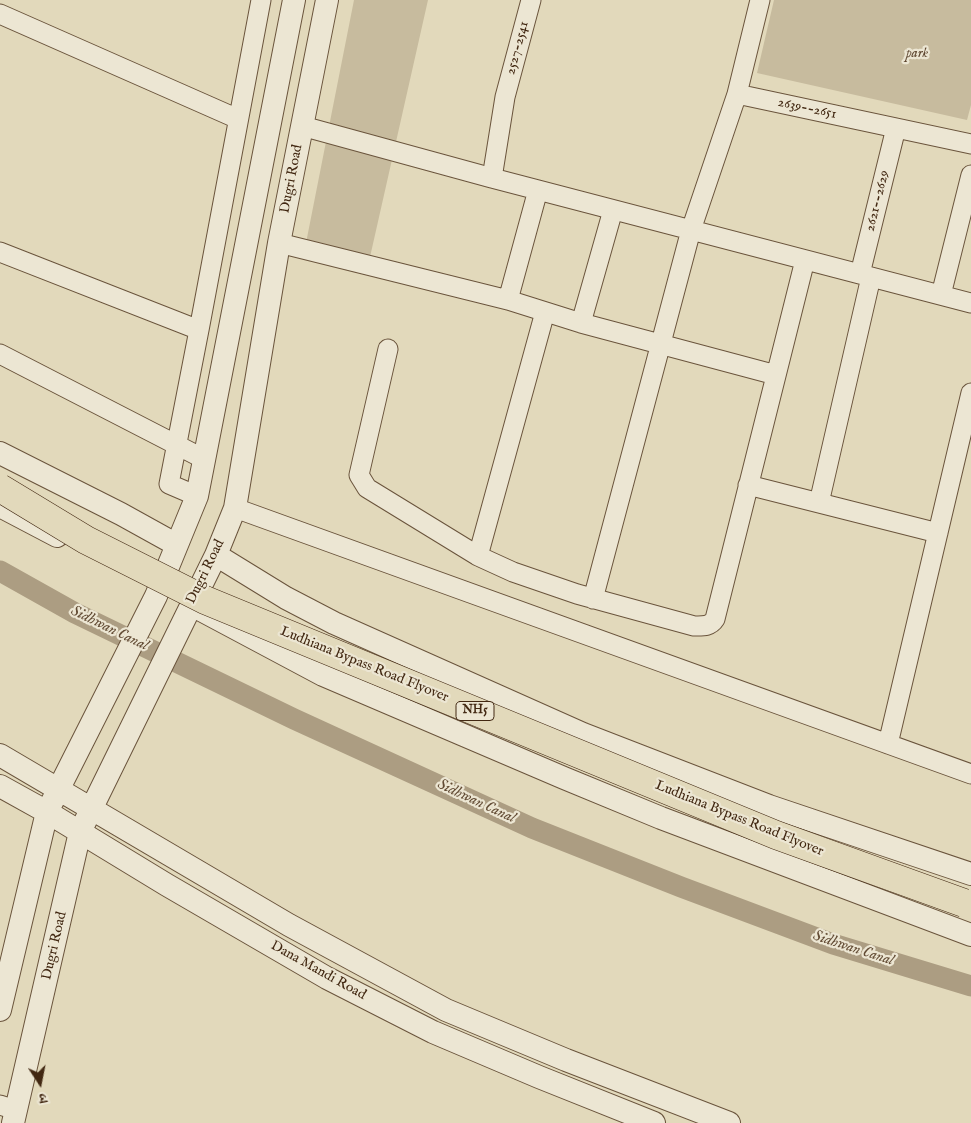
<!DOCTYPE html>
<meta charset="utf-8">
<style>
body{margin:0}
#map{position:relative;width:971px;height:1123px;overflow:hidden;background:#e2d9bb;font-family:"IM FELL English","Noto Serif Devanagari",serif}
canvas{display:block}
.north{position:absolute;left:15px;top:1058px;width:50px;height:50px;-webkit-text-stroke:4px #ece6d3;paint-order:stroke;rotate:169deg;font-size:14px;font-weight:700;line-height:20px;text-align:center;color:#422812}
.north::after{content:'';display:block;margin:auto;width:18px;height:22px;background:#422812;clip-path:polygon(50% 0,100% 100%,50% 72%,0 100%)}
</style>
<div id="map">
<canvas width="971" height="1123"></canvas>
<div class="north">उ</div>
</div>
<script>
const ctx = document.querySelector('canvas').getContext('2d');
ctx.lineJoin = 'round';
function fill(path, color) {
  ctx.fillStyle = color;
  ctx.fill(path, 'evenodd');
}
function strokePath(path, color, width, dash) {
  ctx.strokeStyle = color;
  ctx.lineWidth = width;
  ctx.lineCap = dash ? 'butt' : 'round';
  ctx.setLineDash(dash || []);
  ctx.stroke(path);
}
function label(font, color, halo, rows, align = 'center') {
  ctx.font = font + ' "IM FELL English",serif';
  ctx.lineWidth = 4.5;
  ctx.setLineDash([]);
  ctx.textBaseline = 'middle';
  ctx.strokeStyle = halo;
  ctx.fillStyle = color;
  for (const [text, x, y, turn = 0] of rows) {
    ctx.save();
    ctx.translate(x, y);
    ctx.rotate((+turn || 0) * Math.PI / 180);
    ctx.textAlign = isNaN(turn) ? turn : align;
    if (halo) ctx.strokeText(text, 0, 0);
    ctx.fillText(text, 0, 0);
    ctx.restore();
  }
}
fill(new Path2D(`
 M354,0H428L370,257L306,243Z
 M774,0H971V105L967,120L757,73Z`), '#c7bb9e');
strokePath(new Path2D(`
 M0,571L75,613L294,719L532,828L681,887L833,944L971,986`), '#ac9d82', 21);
const minor = new Path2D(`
 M760,0L737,94L971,144
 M0,14L238,119
 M302,126L492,178L505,97L531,0
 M492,178L971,303
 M279,243L508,300L581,323L613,210
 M0,252L199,330L169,484L197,496
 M860,274L896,128
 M941,295L971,175
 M508,300L538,190
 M581,323L776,375
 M199,330L261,0
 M388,349L359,475L367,488L478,556L513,572L577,594L694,626C702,626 710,627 715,619L805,260
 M0,354L204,459
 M748,485L938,533
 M819,503L871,277
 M235,508L971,774
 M478,556L545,312
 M593,599L691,230L737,94
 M888,744L971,393
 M0,1105L16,1110`);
const tertiary = new Path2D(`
 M0,453L121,514L177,545
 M0,506L57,536
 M216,555L286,598L334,623L583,734L769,806L971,874
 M201,610L323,675L564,778L661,818L971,935
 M0,755L289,925L446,1010L566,1060L729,1123
 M0,786L47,812L167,885L327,978L433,1032L539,1077L654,1123
 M0,1010L47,812L156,596L197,496L294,0
 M13,1123L80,832L216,555L235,508L279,243L327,0`);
strokePath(minor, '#6a543c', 21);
strokePath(tertiary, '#6a543c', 24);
strokePath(minor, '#ece6d3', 19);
strokePath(tertiary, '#ece6d3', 22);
const trunkBridge = new Path2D(`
 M0,488L86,540L205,600L776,835L964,903`);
strokePath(trunkBridge, '#422812', 29, []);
strokePath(trunkBridge, '#e2d9bb', 28);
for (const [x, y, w] of [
 [475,711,38]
]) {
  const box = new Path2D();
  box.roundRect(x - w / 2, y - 9.5, w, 19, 4);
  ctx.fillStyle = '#ece6d3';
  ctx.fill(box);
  strokePath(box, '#422812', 1);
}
label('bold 12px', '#422812', null, [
 ["NH5",475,711]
]);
label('14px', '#422812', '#ece6d3', [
 ["2527-2541",518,48,-75],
 ["2639--2651",807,109,12],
 ["Dugri Road",292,179,-79],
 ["2621--2629",878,201,-76],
 ["Dugri Road",206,572,-64],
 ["Ludhiana Bypass Road Flyover",364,665,22],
 ["Ludhiana Bypass Road Flyover",739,819,22],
 ["Dugri Road",55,946,-77],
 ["Dana Mandi Road",318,971,29]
]);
label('italic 14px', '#5d452e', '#ece6d3', [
 ["park",917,54]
]);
label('italic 15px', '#624b34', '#ece6d3', [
 ["Sidhwan Canal",109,629,26],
 ["Sidhwan Canal",476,802,25],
 ["Sidhwan Canal",853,949,18]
]);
</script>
